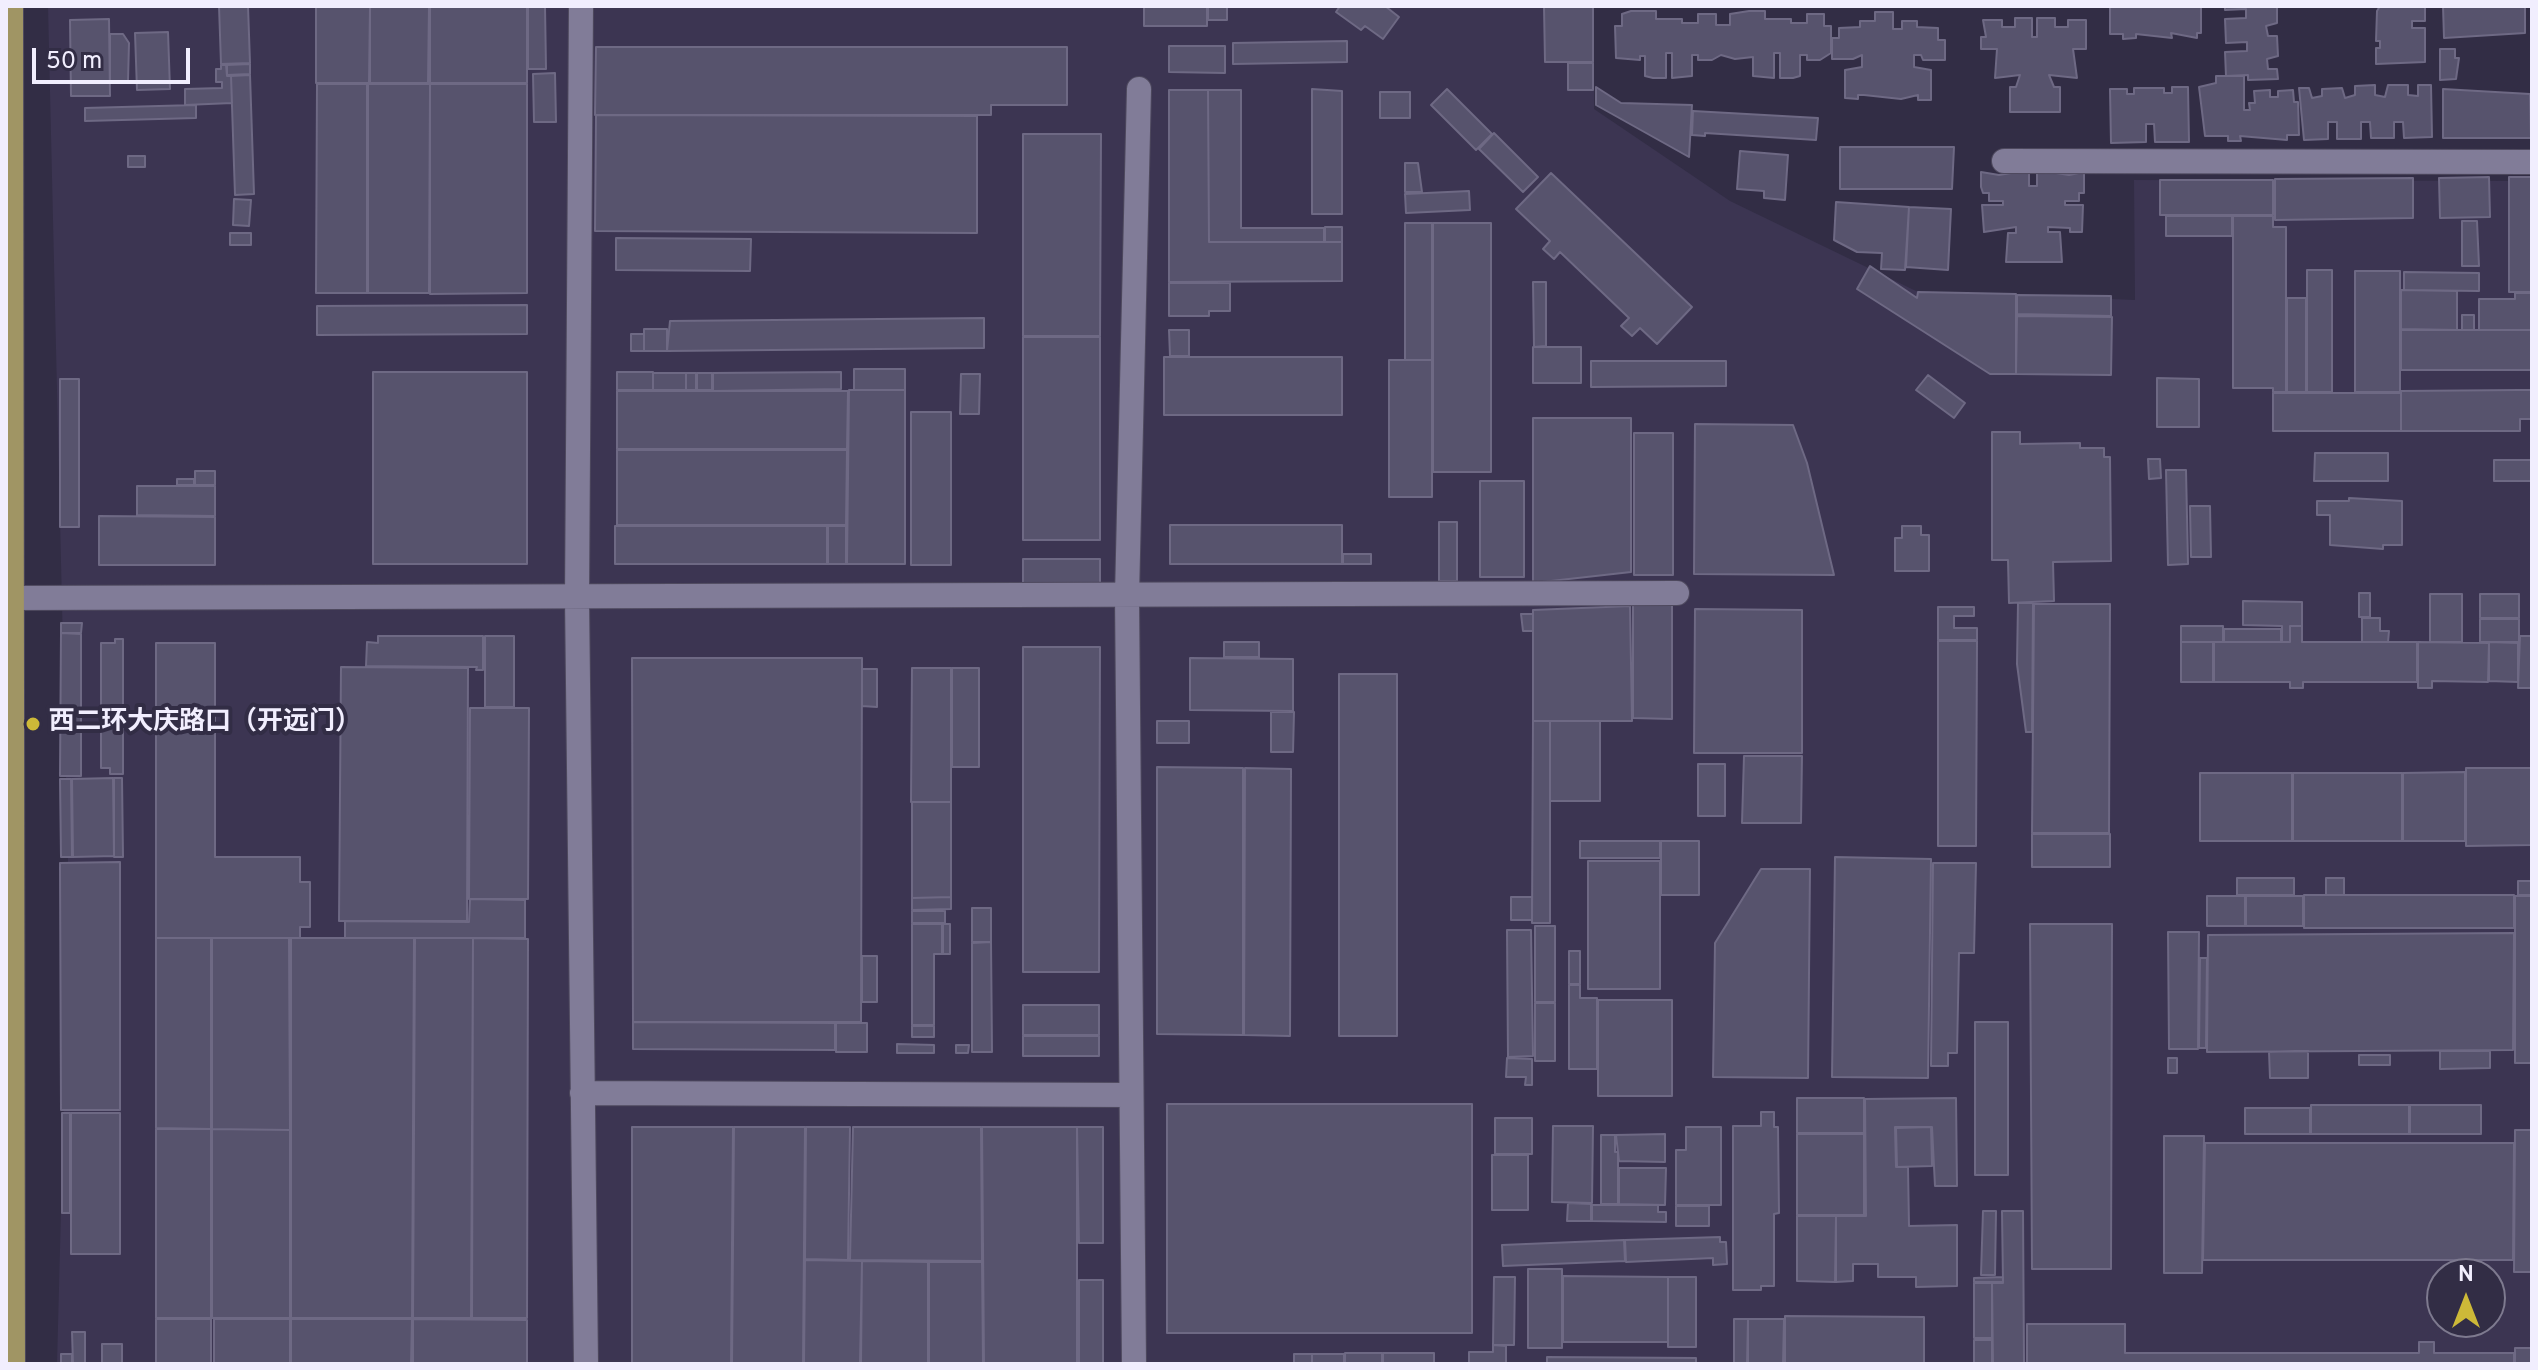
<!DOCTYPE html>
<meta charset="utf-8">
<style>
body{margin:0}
#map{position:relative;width:2538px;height:1370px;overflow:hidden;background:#322d45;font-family:Overpass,sans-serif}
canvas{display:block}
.frame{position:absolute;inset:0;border:8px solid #f1eefe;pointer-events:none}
.north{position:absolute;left:2426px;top:1258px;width:80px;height:80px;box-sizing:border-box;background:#322d45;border:2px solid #7e7a8f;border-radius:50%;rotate:0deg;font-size:22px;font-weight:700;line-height:32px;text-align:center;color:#f1eefe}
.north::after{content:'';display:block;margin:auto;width:28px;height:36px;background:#cdb938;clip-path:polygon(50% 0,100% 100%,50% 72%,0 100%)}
.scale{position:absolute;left:32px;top:48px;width:158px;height:36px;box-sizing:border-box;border:4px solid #f1eefe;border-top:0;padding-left:10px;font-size:24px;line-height:28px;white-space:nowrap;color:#f1eefe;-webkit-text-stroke:6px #322d45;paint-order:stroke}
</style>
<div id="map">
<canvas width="2538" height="1370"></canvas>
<div class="frame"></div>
<div class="north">N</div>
<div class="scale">50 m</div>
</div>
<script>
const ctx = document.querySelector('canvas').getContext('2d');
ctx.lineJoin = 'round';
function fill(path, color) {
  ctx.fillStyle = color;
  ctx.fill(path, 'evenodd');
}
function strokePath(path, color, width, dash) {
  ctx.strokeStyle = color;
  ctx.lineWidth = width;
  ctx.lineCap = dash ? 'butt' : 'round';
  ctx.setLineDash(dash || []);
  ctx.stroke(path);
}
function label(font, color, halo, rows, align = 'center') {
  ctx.font = font + ' Overpass,"Noto Sans SC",sans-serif';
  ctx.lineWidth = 8;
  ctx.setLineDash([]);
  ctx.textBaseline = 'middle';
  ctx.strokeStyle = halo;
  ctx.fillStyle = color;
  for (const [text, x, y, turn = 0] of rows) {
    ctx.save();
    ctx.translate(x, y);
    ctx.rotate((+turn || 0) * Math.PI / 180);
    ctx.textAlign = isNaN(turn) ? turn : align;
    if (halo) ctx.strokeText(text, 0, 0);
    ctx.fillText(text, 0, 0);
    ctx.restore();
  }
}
fill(new Path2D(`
 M48,6H1594V109L1730,201L1916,291L2135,300L2134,180L2532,181V1364H57L69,904ZM2442,1274H2490V1322H2442Z`), '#3c3552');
const building = new Path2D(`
 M219,6H248L250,63L221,64Z
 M316,6H370L369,83H316Z
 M370,6H429L428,83H370Z
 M430,6H527V83H430Z
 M528,6H545L546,69H528Z
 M1144,6H1207V26H1144Z
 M1208,6H1227V20H1208Z
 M1340,6H1385L1399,17L1383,39L1365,26L1361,30L1336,12Z
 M1544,6H1593V62H1545Z
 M2110,6H2201V33H2197V38L2171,33L2172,38L2136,34V38L2123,39V34H2110Z
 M2225,6H2277V23L2266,26L2268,36H2277L2278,56L2267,59L2268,69H2277L2278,79L2248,80V75L2226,76L2225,52L2247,51V42L2226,43L2225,19L2246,18V9L2225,10Z
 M2380,6H2425V21H2412V28H2425V62L2376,64V48H2380V41H2376L2377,11Z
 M2443,6H2525V33L2444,38Z
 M1631,11H1656V19H1682V23H1698V14H1716V25H1730V14L1749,11H1765V19H1791V23H1807V14H1824V26H1831V53L1820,60H1807V55H1800V76L1793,78H1780V53H1774V78L1753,76V57L1735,59L1721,55L1712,60H1698V55H1692V76L1672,78V53H1666V78H1653L1645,76V56H1640V60L1616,58L1615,26H1622V14Z
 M1875,12H1893V29H1902V21H1917V27L1938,28V40H1945V60H1923L1921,55H1914V67L1931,70V100H1918V95L1901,99L1864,95H1858V99L1845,98V70L1862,67V55L1853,59H1832V38H1839V28L1860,27V21H1875Z
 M2015,18H2032V37H2037V18H2055V27H2068V20H2086V49H2073L2077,78L2049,75L2054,87H2060V112H2010V87H2016L2020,75L1995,78L1997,49H1981V37H1986L1983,20H2002V27H2015Z
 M109,19L110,96H71L70,20Z
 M168,32L170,89L137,90L135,33Z
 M110,34H123L129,43L128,81H110Z
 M1347,41V62L1233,64V43Z
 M1169,46H1225V73L1169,72Z
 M596,47H1067V105H991V115H595Z
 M2440,49H2455V58H2459L2456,79L2440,80Z
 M1568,63H1593V90H1568Z
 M250,64V74L227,75V65Z
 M221,65H226L227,76H231L232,103L185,105V89L222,88V82H216V69H221Z
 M555,73L556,122H534L533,74Z
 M250,75L254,194L235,195L231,76Z
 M2216,76H2244V110H2250L2249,103H2255L2254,91L2270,90V97H2278V91L2293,90L2294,102H2298L2299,135H2287V140L2240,136L2241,141H2228V136H2205L2199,87L2216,83Z
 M317,84H367V293H316Z
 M368,84H430L429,293H368Z
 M430,84H527V293L430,294Z
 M2375,85V95L2385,97L2388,85H2408V95L2418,96V85H2431L2432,137L2404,138L2403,122H2394V138H2371L2370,122H2361V139H2337V122H2328V139L2304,140L2299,88H2309L2312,98L2322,96V89L2342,88L2345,98L2355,95V86Z
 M1596,87L1621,103L1692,105L1689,157L1596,105Z
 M2172,87H2188L2189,142H2155L2154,124H2146V142L2111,143L2110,89H2127V94H2134V88H2164V93H2172Z
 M1312,89L1342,91V214H1312Z
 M1447,89L1492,134L1476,150L1431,105Z
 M2443,89L2530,94L2531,138H2443Z
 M1169,90H1208L1209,242H1342V281L1169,282Z
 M1208,90H1241V228H1324V242H1209Z
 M1380,92H1410V118H1380Z
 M196,105V118L85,121V108Z
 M1693,111L1818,118L1816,140L1705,133V136L1692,135Z
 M596,115L977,116V233L595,231Z
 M1494,133L1538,177L1523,192L1479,149Z
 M1023,134H1101L1100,336H1023Z
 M1840,147H1954L1952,189H1840Z
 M1740,151L1788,155L1785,200L1764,198V191L1737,189Z
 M128,156H145V167H128Z
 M1405,163H1418L1422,192H1405Z
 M2029,170V186H2037V170L2069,175L2084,172V193H2079V201H2065V205H2083L2082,232H2070V228L2048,227V232H2060L2062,262H2006L2008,233H2016V227L1984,232L1982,205H2003V201H1989V193H1983L1981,187V172L1999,175Z
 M1551,173L1692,307L1657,344L1640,328L1632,336L1621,326L1629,318L1560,252L1554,259L1543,249L1550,241L1516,209Z
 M2489,177L2490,217L2440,218L2439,178Z
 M2509,177H2532V292H2509Z
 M2413,178V218L2275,220V179Z
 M2160,180H2273V215H2160Z
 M1469,191L1470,210L1406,213L1405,194Z
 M234,199L251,200L249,226L233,225Z
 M1836,202L1909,207L1905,270L1881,269L1882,253L1857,252L1834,240Z
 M1909,207L1951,209L1948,270L1906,267Z
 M2166,216H2232V236H2166Z
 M2233,216H2273V227H2286V392H2273V388H2233Z
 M2462,221H2477L2479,266H2462Z
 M1405,223H1432V360H1405Z
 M1433,223H1491V472H1433Z
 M1325,227H1342V242H1325Z
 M230,233H251V245H230Z
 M616,238L751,239L750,271L616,270Z
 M1870,266L1917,298L1918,292L2016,294V374H1990L1857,289Z
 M2307,270H2332V392H2307Z
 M2355,271H2400V392H2355Z
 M2404,272L2479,273V291L2404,290Z
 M1533,282H1546V346L1534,347Z
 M1169,283H1230V311H1209V316H1169Z
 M2401,290L2457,291V330L2401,329Z
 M2515,293H2532V330H2479V299H2515Z
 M2017,295L2111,296V316L2017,314Z
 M2287,298H2306V392H2287Z
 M527,305V334L317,335V306Z
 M2462,315H2474V330H2462Z
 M2017,316L2112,317L2111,375L2016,374Z
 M984,318V348L667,351L670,321Z
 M644,329H667V351H644Z
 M1169,330H1189V356H1170Z
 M2401,330H2532V370H2401Z
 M631,334H644V351H631Z
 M1023,337H1100V540H1023Z
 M1533,347H1581V383H1533Z
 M1164,357H1342V415H1164Z
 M1389,360H1432V497H1389Z
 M1591,361H1726V386L1591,387Z
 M854,369H905V390H854Z
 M373,372H527V564H373Z
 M617,372H653V390H617Z
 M841,372V389L713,391V373Z
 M653,373H686V390H653Z
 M686,373H696V390H686Z
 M697,373H712V390H697Z
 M961,374H980L979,414H960Z
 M1928,375L1965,403L1954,418L1916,390Z
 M2157,378L2199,379V427H2157Z
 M60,379H79V527H60Z
 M849,390H905V564H847Z
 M2519,390H2532V419H2520V431H2401V391Z
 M617,391H848L847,449H617Z
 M2273,393H2401V431H2273Z
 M911,412H951V565H911Z
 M1533,418H1631V572L1533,583Z
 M1695,424L1793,425L1807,463L1834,575L1694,574Z
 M1992,432H2020V444L2080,443V448H2104V457H2110L2111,561L2053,562L2054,601L2009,603L2008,560H1992Z
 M1634,433H1673V575H1634Z
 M617,450H847L846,525H617Z
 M2315,453H2388V481H2314Z
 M2148,459H2160L2161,478L2149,479Z
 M2494,460H2532V481H2494Z
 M2166,470H2186L2188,564L2168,565Z
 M195,471H215V485H195Z
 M177,479H194V485H177Z
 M1480,481H1524V577H1480Z
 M137,486H215V516L137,515Z
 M2349,498L2402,501V545H2383V549L2330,545V515H2317V501H2349Z
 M2190,506H2210L2211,557H2191Z
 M99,516L215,517V565H99Z
 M1439,522H1457V581H1439Z
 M1170,525H1342V564H1170Z
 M615,526H827V564H615Z
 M828,526H846V564H828Z
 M1902,526H1921V535H1929V571H1895V538H1902Z
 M1343,554H1371V564H1343Z
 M1023,559H1100V588L1023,587Z
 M2359,593H2370V617H2359Z
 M2430,594H2462V642H2430Z
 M2480,594H2519V618H2480Z
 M2243,601L2302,602V626H2290V642H2282V626L2243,625Z
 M2018,603H2033L2032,732H2026L2017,664Z
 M1633,604H1672V719L1633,718Z
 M2034,604H2110L2109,833H2032Z
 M1630,606L1632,721H1533V610Z
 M1938,607H1974V616H1954V628H1977V640H1938Z
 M1695,609L1802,610V753H1694Z
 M1521,614H1533V631H1523Z
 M2362,618H2380V631H2389L2388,642H2362Z
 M2480,619H2519V642H2480Z
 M61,623H82L81,633H61Z
 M2181,626H2223V642H2181Z
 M2290,626H2302V642H2417V682H2303V688H2290V682H2214V642H2290Z
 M2224,629H2281V642H2224Z
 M61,633L81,634V776H60Z
 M378,636H483V670H476L477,667L366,666L367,642L378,643Z
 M485,636H514V707H485Z
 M2520,636H2532V688H2518Z
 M115,639H123V774H110V768H101V643H115Z
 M1938,641H1977L1976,846H1938Z
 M1224,642H1259V657H1224Z
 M2181,642H2213V682H2181Z
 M2418,642L2489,643L2488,682L2432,681V688H2418Z
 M2489,642L2518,643V682L2489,681Z
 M156,643H215V857H300V882H310V927H300V938H156Z
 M1023,647H1100L1099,972H1023Z
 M632,658H862L861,1022H633Z
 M1190,658L1293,659V711L1190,710Z
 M341,667L468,668L467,921H339Z
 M912,668H951V802H911Z
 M952,668H979V767H952Z
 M862,669H877V707L862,706Z
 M1339,674H1397V1036H1339Z
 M470,708H529L528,899H469Z
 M1271,712H1294L1293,752H1271Z
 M1157,721H1189V743H1157Z
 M1533,721H1550V923H1532Z
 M1550,721H1600V801H1550Z
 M1744,756H1802L1801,823H1742Z
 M1698,764H1725V816H1698Z
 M1157,767L1243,768V1035L1157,1034Z
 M1245,768L1291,769L1290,1036L1244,1035Z
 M2466,768H2532V845L2466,846Z
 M2465,772V841H2403V773Z
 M2200,773H2292V841H2200Z
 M2293,773H2402V841H2293Z
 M113,778L114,856L73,857L72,779Z
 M114,778H122L123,857H114Z
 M60,779H71L72,857H61Z
 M912,802H951V897L912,898Z
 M2032,834H2110V867H2032Z
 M1580,841H1660V858H1580Z
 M1661,841H1699V895H1661Z
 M1835,857L1931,859L1928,1078L1832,1077Z
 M1588,861H1660V989H1588Z
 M120,862V1110H61L60,863Z
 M1933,863H1976L1974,953H1959L1957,1053H1948V1066H1931Z
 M1761,869H1810L1808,1078L1713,1077L1715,943Z
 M2237,878H2294V895H2237Z
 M2326,878H2344V895H2326Z
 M2518,881H2532V895H2518Z
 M2304,895H2514V928H2304Z
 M2207,896H2245V926H2207Z
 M2246,896H2303V926H2246Z
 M2515,896H2532V1063H2515Z
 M951,897V909L912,910V898Z
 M1511,897H1532V920H1511Z
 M470,899L525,900V938H345V921L469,922Z
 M972,908H991V942H972Z
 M912,911H945V923H912Z
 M912,924H942V954H934V1025H912Z
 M943,924H950V954H943Z
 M2030,924H2112L2111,1269H2032Z
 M1535,926H1555V1002H1535Z
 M1507,930H1531L1533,1056L1508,1057Z
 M2168,932H2199L2198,1049H2169Z
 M2514,933L2513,1050L2207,1052L2208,935Z
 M156,938H211V1129L156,1128Z
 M212,938H289L290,1130L212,1129Z
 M291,938H414L412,1318H291Z
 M415,938H473L471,1318H413Z
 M473,938L528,939L527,1318H472Z
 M991,942L992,1052H972V943Z
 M1569,951H1580V984H1569Z
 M862,956H877V1002H862Z
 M2200,958H2207L2206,1048H2199Z
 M1569,985H1580V998H1597V1069H1569Z
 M1598,1000H1672V1096H1598Z
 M1535,1003H1555V1061H1535Z
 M1023,1005H1099V1035H1023Z
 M633,1022L835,1023V1050L633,1049Z
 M1975,1022H2008V1175H1975Z
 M836,1023H867V1052H836Z
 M912,1026H934V1037H912Z
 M1023,1036H1099V1056H1023Z
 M897,1044L934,1045V1053H897Z
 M956,1045H969L968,1053H956Z
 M2308,1051V1078H2270L2269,1052Z
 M2440,1051H2490V1068L2440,1069Z
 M2359,1055H2390V1065H2359Z
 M1507,1058L1532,1059V1085H1525L1526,1077H1506Z
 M2168,1058H2177V1073H2168Z
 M1797,1098H1864V1133H1797Z
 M1956,1098L1957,1186H1935L1932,1127H1895L1896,1167H1908L1909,1226L1957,1225V1286L1916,1287V1277H1878V1264H1853V1281L1836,1282V1216H1866L1865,1099Z
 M1167,1104H1472V1333H1167Z
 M2311,1105H2409V1134H2311Z
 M2410,1105H2481V1134H2410Z
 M2245,1108H2310V1134H2245Z
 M1761,1112H1774V1127H1778L1779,1213L1774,1214V1286H1761V1290H1733V1126H1761Z
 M62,1113H70V1213H62Z
 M71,1113H120V1254H71Z
 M1495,1118H1532V1154H1495Z
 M1553,1126H1593L1592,1203L1552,1202Z
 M632,1127H733L731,1364H632Z
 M734,1127H805L803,1364H732Z
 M806,1127H850L848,1260L805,1259Z
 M853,1127H981L982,1261L850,1260Z
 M982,1127H1077V1364H984Z
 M1077,1127H1103V1243H1079Z
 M1686,1127H1721V1205H1676V1150H1686Z
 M1931,1127L1932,1166L1897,1167L1896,1128Z
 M156,1129H211V1318H156Z
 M212,1129L290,1130V1318H212Z
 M2515,1130H2532V1272H2514Z
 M1665,1134V1162L1619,1161L1616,1135Z
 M1797,1134H1864V1215H1797Z
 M1601,1135H1615V1152H1618V1204H1601Z
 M2164,1136H2204L2202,1273H2164Z
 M2205,1143H2514L2513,1260H2203Z
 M1492,1155H1528V1210H1492Z
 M1619,1168H1666L1665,1205L1619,1204Z
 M1568,1203L1591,1204V1221H1567Z
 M1592,1205H1658V1212H1666V1222L1592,1221Z
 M1676,1206H1709V1226H1676Z
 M1983,1211H1996L1995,1275H1981Z
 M2002,1211H2023L2024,1364H1993L1992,1283H2003Z
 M1797,1216H1836L1835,1282L1797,1281Z
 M1720,1237V1242H1726L1727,1264L1713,1265V1258L1626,1262L1625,1240Z
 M1624,1240L1625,1261L1503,1266L1502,1245Z
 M805,1260L862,1261L860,1364H804Z
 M862,1261L928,1262V1364H861Z
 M929,1262H982L983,1364H929Z
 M1528,1269H1562V1348H1528Z
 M1563,1276L1668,1277V1342H1563Z
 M1494,1277H1515L1514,1345H1493Z
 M1668,1277H1696V1347H1668Z
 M2003,1277V1282H1974V1278Z
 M1079,1280H1103V1364H1079Z
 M1974,1283H1992V1338H1974Z
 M1785,1316L1924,1317V1364H1785Z
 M156,1319H211V1364H156Z
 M214,1319H290V1364H214Z
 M291,1319H412L411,1364H291Z
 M413,1319L527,1320V1364H413Z
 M1734,1319H1748L1747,1364H1734Z
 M1748,1319H1784L1783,1364H1748Z
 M2027,1324H2125V1353H2419V1342H2434V1353H2514V1364H2027Z
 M72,1332H85V1364H73Z
 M1974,1340H1992V1364H1974Z
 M102,1344H122V1364H102Z
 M1493,1345L1506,1346V1364H1469V1352H1493Z
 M2515,1348H2532V1364H2515Z
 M1345,1353H1382V1364H1345Z
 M1383,1353H1434V1364H1383Z
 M61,1354H72V1364H61Z
 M1294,1354H1312V1364H1294Z
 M1312,1354H1344V1364H1312Z
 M1547,1357L1696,1358V1364H1547Z`);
fill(building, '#57536d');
strokePath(building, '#6e6984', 2);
const minor = new Path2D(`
 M581,6L577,598L586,1364
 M2004,161L2532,162
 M10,598L1677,593
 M582,1093L1131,1095
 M1134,1364L1127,596L1139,89`);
const major = new Path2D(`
 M11,6L13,1364`);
strokePath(minor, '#4e495e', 26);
strokePath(major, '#4e495e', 26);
strokePath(minor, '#817c98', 24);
strokePath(major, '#a09564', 24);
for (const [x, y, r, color] of [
 [33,724,8,"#cdb938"]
]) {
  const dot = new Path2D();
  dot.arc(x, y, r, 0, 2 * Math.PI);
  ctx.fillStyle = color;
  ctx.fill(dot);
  strokePath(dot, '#322d45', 3);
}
label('bold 26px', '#f1eefe', '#322d45', [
 ["西二环大庆路口（开远门）",49,724]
], 'left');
</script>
